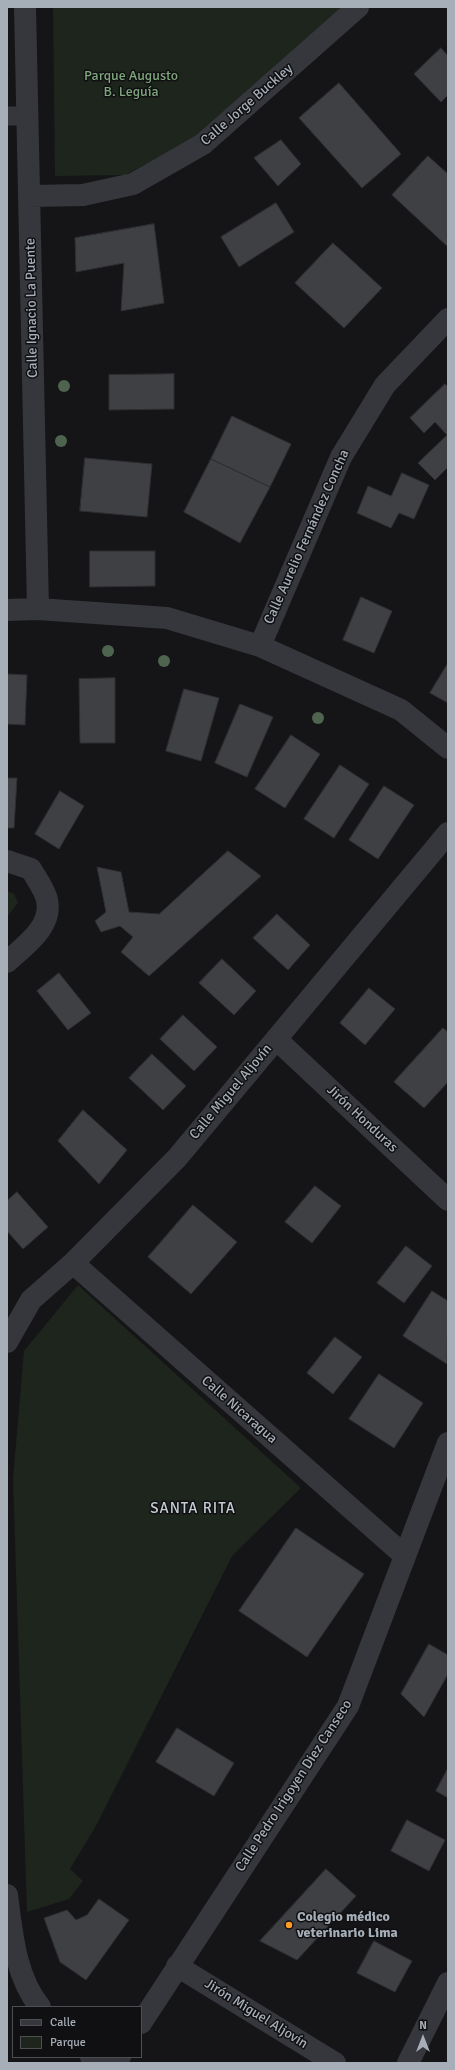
<!DOCTYPE html>
<meta charset="utf-8">
<style>
body{margin:0}
#map{position:relative;width:455px;height:2070px;overflow:hidden;background:#151517;font-family:Signika,sans-serif}
canvas{display:block}
.frame{position:absolute;inset:0;border:8px solid #a6aeb8;pointer-events:none}
.legend{position:absolute;left:12px;top:2006px;width:130px;height:52px;box-sizing:border-box;background:#101012;border:1px solid #4c4f54;margin:0;padding:5px 7px;list-style:none;font-size:12px;color:#a6aeb8}
.legend li{display:flex;align-items:center;gap:8px;height:20px}
.legend b{width:20px;border:1px solid #4c4f54}
.north{position:absolute;left:403px;top:2018px;width:40px;height:40px;-webkit-text-stroke:3px #101012;paint-order:stroke;rotate:0deg;font-size:11px;font-weight:700;line-height:16px;text-align:center;color:#a6aeb8}
.north::after{content:'';display:block;margin:auto;width:14px;height:18px;background:#a6aeb8;clip-path:polygon(50% 0,100% 100%,50% 72%,0 100%)}
</style>
<div id="map">
<canvas width="455" height="2070"></canvas>
<div class="frame"></div>
<ul class="legend">
<li><b style="height:5px;background:#36373c"></b>Calle</li>
<li><b style="height:11px;background:#1d251d"></b>Parque</li>
</ul>
<div class="north">N</div>
</div>
<script>
const ctx = document.querySelector('canvas').getContext('2d');
ctx.lineJoin = 'round';
function fill(path, color) {
  ctx.fillStyle = color;
  ctx.fill(path, 'evenodd');
}
function strokePath(path, color, width, dash) {
  ctx.strokeStyle = color;
  ctx.lineWidth = width;
  ctx.lineCap = dash ? 'butt' : 'round';
  ctx.setLineDash(dash || []);
  ctx.stroke(path);
}
function label(font, color, halo, rows, align = 'center') {
  ctx.font = font + ' Signika,sans-serif';
  ctx.lineWidth = 3;
  ctx.setLineDash([]);
  ctx.textBaseline = 'middle';
  ctx.strokeStyle = halo;
  ctx.fillStyle = color;
  for (const [text, x, y, turn = 0] of rows) {
    ctx.save();
    ctx.translate(x, y);
    ctx.rotate((+turn || 0) * Math.PI / 180);
    ctx.textAlign = isNaN(turn) ? turn : align;
    if (halo) ctx.strokeText(text, 0, 0);
    ctx.fillText(text, 0, 0);
    ctx.restore();
  }
}
fill(new Path2D(`
 M53,7H342L196,137L125,175L55,176Z
 M7,891L14,894L18,903L7,917Z
 M78,1285L301,1488L232,1556L97,1824L70,1869L83,1881L69,1899L27,1912L13,1479L24,1351Z`), '#1d251d');
const building = new Path2D(`
 M441,48L448,56V95L441,102L414,74Z
 M339,83L401,154L362,188L299,118Z
 M281,140L301,164L278,186L254,158Z
 M428,156L448,174V247L392,195Z
 M276,203L294,232L239,267L221,237Z
 M154,224L164,303L121,311L124,263L76,272L75,238Z
 M333,243L382,288L344,328L295,283Z
 M174,374V409L109,410V375Z
 M445,384L448,387V467L435,480L418,463L447,435L435,422L424,433L410,418Z
 M232,416L291,444L270,487L211,459Z
 M85,458L152,464L147,517L80,511Z
 M211,459L270,487L240,543L184,512Z
 M402,473L429,485L414,519L399,513L391,528L357,513L368,486L391,496Z
 M90,551H155V586L90,587Z
 M361,597L392,611L374,653L343,640Z
 M448,663V703L430,693Z
 M7,674L27,675L25,725L7,724Z
 M115,678V743H80L79,679Z
 M184,689L219,698L201,761L166,751Z
 M240,704L273,717L247,777L215,763Z
 M291,735L320,754L285,808L255,789Z
 M340,765L369,784L334,838L304,819Z
 M7,778H17L14,828H7Z
 M384,786L414,805L378,859L349,840Z
 M60,791L84,806L59,849L35,834Z
 M228,851L261,876L149,976L121,952L133,937L120,926L101,932L95,921L106,912L97,867L121,872L129,912L159,914Z
 M277,914L310,945L288,970L253,938Z
 M222,959L256,991L234,1015L199,983Z
 M59,973L91,1013L68,1030L37,991Z
 M369,988L395,1009L365,1045L340,1023Z
 M183,1015L217,1047L194,1071L160,1039Z
 M443,1028L448,1032V1082L424,1108L394,1082Z
 M152,1054L186,1086L163,1110L129,1078Z
 M83,1110L127,1150L99,1184L58,1141Z
 M315,1186L341,1206L312,1243L285,1222Z
 M17,1192L48,1227L23,1249L7,1231V1201Z
 M193,1205L237,1242L191,1294L148,1257Z
 M406,1246L432,1266L404,1303L377,1283Z
 M432,1291L448,1301L447,1364L403,1336Z
 M335,1337L362,1357L333,1394L307,1373Z
 M379,1374L423,1403L394,1448L349,1419Z
 M296,1528L364,1574L307,1657L239,1611Z
 M429,1644L448,1655V1674L424,1717L401,1694Z
 M177,1728L234,1763L214,1796L156,1762Z
 M448,1768V1798L436,1791Z
 M407,1820L445,1840L429,1871L391,1851Z
 M326,1869L356,1896L297,1960L260,1941Z
 M99,1899L129,1920L86,1980L60,1962L44,1918L67,1910L76,1920L87,1915Z
 M374,1941L412,1961L395,1992L357,1973Z`);
fill(building, '#3f4044');
strokePath(building, '#2f2f33', 1);
strokePath(new Path2D(`
 M7,116H28`), '#36373c', 19);
strokePath(new Path2D(`
 M25,7L38,609
 M30,196L83,195L133,184L203,144L358,7
 M7,610L38,609L167,618L260,646L401,710L448,748
 M260,646L341,457L385,385L448,319
 M7,861L31,869C36,878 45,890 47,900C53,927 24,946 7,962
 M276,1039L448,1200
 M73,1263L405,1556
 M7,1342L31,1300L73,1263L177,1158L448,833
 M7,1895C12,1933 15,1976 40,2007
 M177,1966L335,2063
 M141,2023L348,1706L448,1443
 M91,2057L99,2063
 M116,2063L120,2057
 M408,2063L448,1983`), '#36373c', 22);
ctx.fillStyle = '#4f644e';
for (const [x, y] of [
 [64,386],
 [61,441],
 [108,651],
 [164,661],
 [318,718]
]) {
  ctx.beginPath();
  ctx.arc(x, y, 6, 0, 2 * Math.PI);
  ctx.fill();
}
for (const [x, y, r, color] of [
 [289,1925,4,"#ff9c25"]
]) {
  const dot = new Path2D();
  dot.arc(x, y, r, 0, 2 * Math.PI);
  ctx.fillStyle = color;
  ctx.fill(dot);
  strokePath(dot, '#101012', 1.5);
}
label('14px', '#7ea57b', '#101012', [
 ["Parque Augusto",131,76],
 ["B. Leguía",131,92]
]);
label('14px', '#a6aeb8', '#101012', [
 ["Calle Jorge Buckley",247,105,-41],
 ["Calle Ignacio La Puente",32,308,-91],
 ["Calle Aurelio Fernández Concha",307,537,-66],
 ["Calle Miguel Aljovín",231,1092,-50],
 ["Jirón Honduras",362,1119,43],
 ["Calle Nicaragua",239,1410,41],
 ["Calle Pedro Irigoyen Diez Canseco",294,1786,-57],
 ["Jirón Miguel Aljovín",256,2014,32]
]);
label('bold 14px', '#a6aeb8', '#101012', [
 ["Colegio médico",297,1917],
 ["veterinario Lima",297,1933]
], 'left');
ctx.letterSpacing = '1px';
label('15px', '#c7ccd4', '#101012', [
 ["SANTA RITA",193,1509]
]);
ctx.letterSpacing = '0px';
</script>
